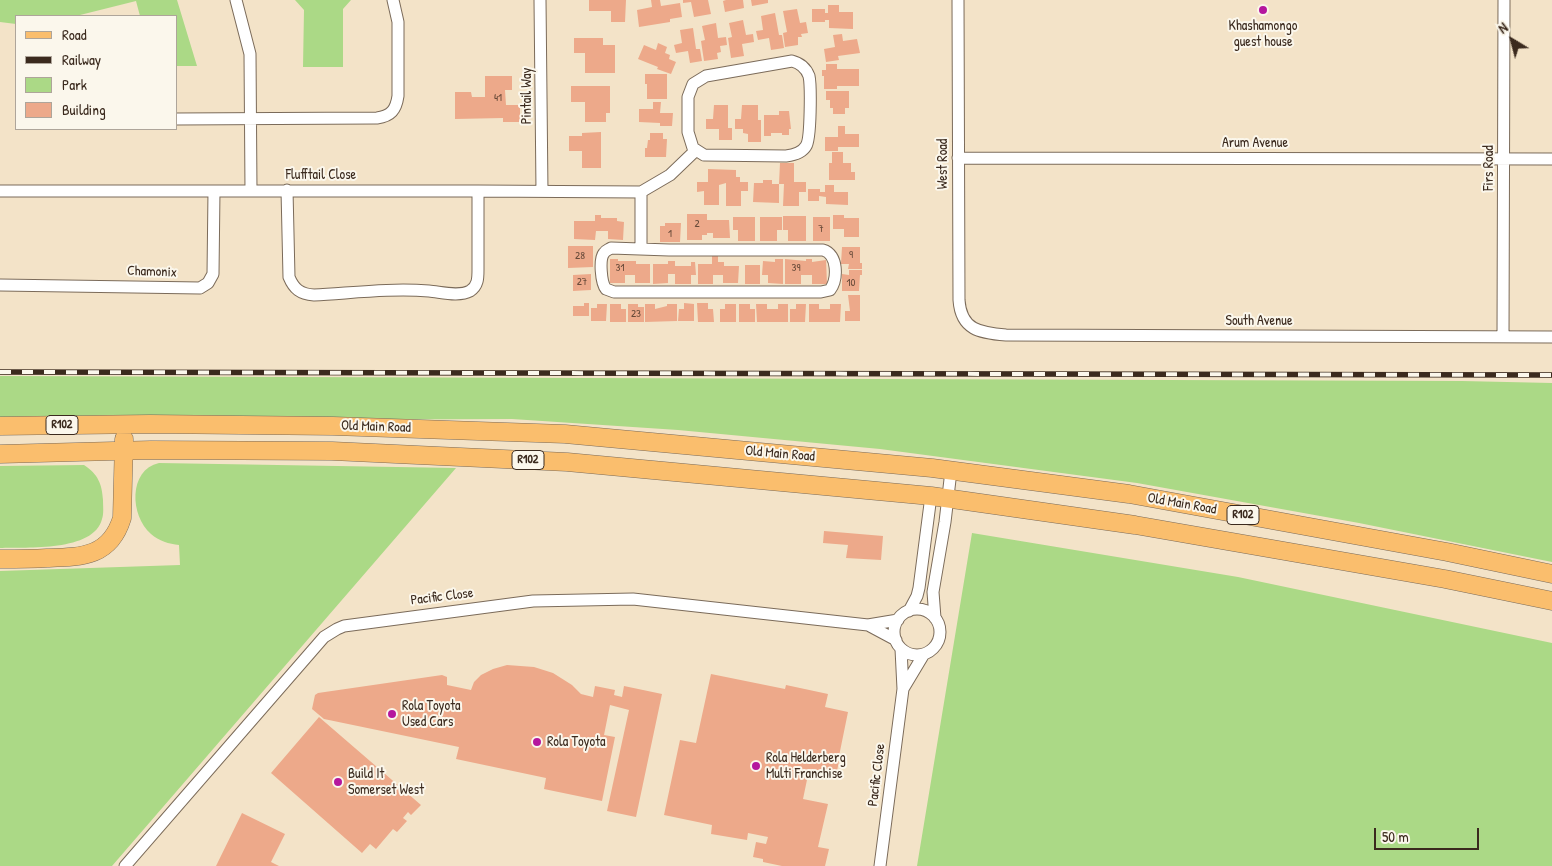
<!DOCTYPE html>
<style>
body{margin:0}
#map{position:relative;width:1552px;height:866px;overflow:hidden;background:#f3e3c8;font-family:"Patrick Hand",sans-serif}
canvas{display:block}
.legend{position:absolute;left:15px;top:15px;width:162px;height:115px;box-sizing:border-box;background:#fbf7ec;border:1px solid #aea59a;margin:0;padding:6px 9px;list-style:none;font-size:15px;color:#3b2a1e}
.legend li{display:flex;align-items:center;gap:10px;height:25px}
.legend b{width:25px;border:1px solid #aea59a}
.north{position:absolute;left:1487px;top:15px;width:50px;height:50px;-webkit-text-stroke:4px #fbf7ec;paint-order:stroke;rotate:323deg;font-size:14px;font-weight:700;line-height:20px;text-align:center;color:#3b2a1e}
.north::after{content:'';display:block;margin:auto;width:18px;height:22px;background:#3b2a1e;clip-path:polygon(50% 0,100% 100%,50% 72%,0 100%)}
.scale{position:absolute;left:1374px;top:828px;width:105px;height:22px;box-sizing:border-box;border:2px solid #3b2a1e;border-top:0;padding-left:6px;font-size:15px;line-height:18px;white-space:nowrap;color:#3b2a1e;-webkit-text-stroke:4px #fbf7ec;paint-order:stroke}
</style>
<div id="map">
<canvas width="1552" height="866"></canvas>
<ul class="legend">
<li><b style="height:6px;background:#fabe6d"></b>Road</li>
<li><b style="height:6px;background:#3b2a1e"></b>Railway</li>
<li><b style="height:14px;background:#abd986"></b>Park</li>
<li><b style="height:14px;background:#eda98a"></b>Building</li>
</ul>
<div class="north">N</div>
<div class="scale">50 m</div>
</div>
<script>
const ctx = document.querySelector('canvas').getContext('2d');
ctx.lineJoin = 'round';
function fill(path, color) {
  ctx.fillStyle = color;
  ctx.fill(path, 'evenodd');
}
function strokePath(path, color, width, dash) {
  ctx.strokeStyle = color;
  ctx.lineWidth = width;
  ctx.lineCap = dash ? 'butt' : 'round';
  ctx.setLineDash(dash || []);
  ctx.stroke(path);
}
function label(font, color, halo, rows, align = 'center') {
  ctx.font = font + ' "Patrick Hand",sans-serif';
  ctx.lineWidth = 4;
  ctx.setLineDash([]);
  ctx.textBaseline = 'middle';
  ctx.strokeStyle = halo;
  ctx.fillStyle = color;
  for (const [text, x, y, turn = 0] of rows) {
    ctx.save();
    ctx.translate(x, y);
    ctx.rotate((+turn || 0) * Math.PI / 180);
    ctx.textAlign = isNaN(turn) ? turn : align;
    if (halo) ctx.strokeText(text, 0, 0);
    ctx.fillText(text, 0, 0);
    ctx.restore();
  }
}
fill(new Path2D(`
 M0,0H177L197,66H176V16H140L136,1L76,16H16V24L0,22Z
 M295,0H351L343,9V67H303L304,10Z
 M0,376L1462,381L1552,383V562L1359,523L1137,483L880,449L678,430L512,419L0,421Z
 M159,463L456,468L112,866H0V571L180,565L179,545C169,544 159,541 151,534C130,516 128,470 159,463Z
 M84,465C98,474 102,484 103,500C103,506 104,514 102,519C94,552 26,547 0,548V466Z
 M972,533L1238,577L1552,643V866H917Z`), '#abd986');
fill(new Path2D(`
 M589,0H626L625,22H611V11H589Z
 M651,0H660L661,6L680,3L682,17L670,19V22L639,27L637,10L652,7Z
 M683,0H708L711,14L694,17L691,2L683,3Z
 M726,0H743L744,8L725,12L723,1Z
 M751,0H768V3L752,6Z
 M828,5H839V12H853V29L829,28V20H825V22H812V9H825V13H828Z
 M797,9L800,23L806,22L808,33L801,34L802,37H798V45L785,47L783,33L787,32L783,11Z
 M775,13L779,35H782L784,48L771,50L769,38L758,40L756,31L763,30L761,16Z
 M743,20L746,35L753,34L754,42L742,44L744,56L731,58L728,38L732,37L729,23Z
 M716,23L718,38L726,37L727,45L720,46L721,52L717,53L718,59L704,61L701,41L705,40L702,26Z
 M693,28L696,49H700L702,61L690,63L688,51L676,53L674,45L682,43L680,30Z
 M842,34L843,41L857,39L860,53L838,56L839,60L826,62L824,49L835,47L833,35Z
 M574,38H603V45H615V73H585V53H574Z
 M658,43L667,47L665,53L670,55L669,59L676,62L671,74L657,69L658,67L638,59L644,45L656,50Z
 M826,64H837V69H859V86H837V89H824V76H822V70H826Z
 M645,74H667V99H647V84H645Z
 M485,76H512V90H505L506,105H520V122H503V118L455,119V92H471L472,97H485Z
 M571,86H610V113H606V122H585V102H571Z
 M826,91H849V108H845V114H833V108H830V100H826Z
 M653,102H661L660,113H673L672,126H660V123L639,122V109H653Z
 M714,105H728V128H732V140H719V129H706V119H713Z
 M742,105H758V120H761V142H748V134L743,133V129H735V119H741Z
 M779,111H789L791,129H789V135H782V133H771V136H764V115H779Z
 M838,126H845V134H859V147H838V151H825V137H838Z
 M601,132V168H582V151H569V136H582V133Z
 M650,133H663V139H667L666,157H645V148H647L648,140H650Z
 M832,152H843V163H851V172H855V180H829V163H832Z
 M780,163H794V182H806V192H799V206H783L784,184H779V203L753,202L754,183H763V180H772V184H779Z
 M708,169L736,170V177H740V182H748V191H741V206H726V183L719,185V205H704V191L697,192V182H708Z
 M825,185H834V192H848V205L826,204V197L819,196V201H808V189H820V192H825Z
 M687,214H707V220H729L730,238H713V233H707V235H702V240H687Z
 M595,215H601V218H617V221L624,222L623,240L608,239V231H596L595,240L574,239V221H595Z
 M833,215H844V218H859V237H844V229H833Z
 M783,216H806V241H788V230H783Z
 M733,217H755V241H738V230H733Z
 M760,217H782V230H777V241H760Z
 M813,217H830V241H813Z
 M665,223H681L680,242H660V226H665Z
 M568,246H593V267L568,268Z
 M842,247H860V263H862V269H848L849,264H841Z
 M712,255H718V262H724V266H739L738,283H723V275H713V284H698V264H712Z
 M610,259H618V261H636V264H650V283H635V275H625V283H610Z
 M775,259H783V284L768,283V275H762L763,261L775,262Z
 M785,259L806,261V259H812V262L826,260L827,284H812V275H801V284H785Z
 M668,261H675V266H691V262H695L696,275H691V284H675V274H668V283L653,284V264H668Z
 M745,265H760V284H745Z
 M849,270H862V275H860L859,291H842V274L849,275Z
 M591,274V290L573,291V275Z
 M848,295H860V321H845V311H850Z
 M584,303H589V316H573V306H584Z
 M684,303L694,304V321H678L679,309H684Z
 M697,303H708V309H713L714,322H698Z
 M597,304H607L606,321H591V308H597Z
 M610,304H621V309H626V322H610Z
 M628,304H638V307H644V322H628Z
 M645,304H655V309L667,306V304H677V321L645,322Z
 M725,304H736V322H720V309H725Z
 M739,304H750V309H755V322H739Z
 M756,304H767V309H778V304H788V322H757Z
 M796,304H806L805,322H790V309H796Z
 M809,304H819V309H830V304H841L840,322H809Z
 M824,531L883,536L881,560L846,558L848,545L823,543Z
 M507,665L534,667L553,673L572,685L581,694L593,697L595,686L615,690L614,695L622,697L624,686L662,694L636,817L607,811L629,710L610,705L604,735L615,737L602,801L544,789L546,778L456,759L459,747L324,719L312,709L315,695L318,693L442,675L447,677V685L471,690L474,682L481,675L493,669Z
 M711,674L785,689L786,685L828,694L825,707L848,712L838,761H839L837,771H836L834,776L809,770L803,799L828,804L818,847L829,849L825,866H782L763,862V859L753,857L756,842L766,844L768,837L748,833L747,840L711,834L712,825L664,815L680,740L696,743Z
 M319,717L421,805L411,815L408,812L403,818L407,821L397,832L393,829L376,849L370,844L362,853L271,773Z
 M242,813L285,834L271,862L279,866H216Z`), '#eda98a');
const minor = new Path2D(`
 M236,0L250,54L251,191
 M540,0L542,191
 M958,0L959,300C961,330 980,333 1006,335L1552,337
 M792,61C800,63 806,68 809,76C811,85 811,139 806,146C802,153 794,155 786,156L704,155L693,148L688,132V97L693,84L706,76Z
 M176,119L377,118C391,116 396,110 398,96V22L393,0
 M958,158L1552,159
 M287,190L289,277C294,289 300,294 314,295C352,293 390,288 429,291C441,292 459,297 470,291C478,286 478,278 478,270V191
 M0,191H478L641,192L670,175L695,151
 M611,248L669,250H823C838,254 838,279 830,290L821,292H614L606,289C601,283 599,259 604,253C606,250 608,250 611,248Z
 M641,249V192
 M0,285L200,288L208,283L213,274L214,191
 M1503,337L1504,0
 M894 632a23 23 0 1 1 46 0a23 23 0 1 1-46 0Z
 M909,611L917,596L919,588L931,496
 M935,618L933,592L945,522L951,471
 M868,625L896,640
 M903,689L924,654
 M125,866L324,637L337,629L344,626L533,601L633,599L868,625L898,620
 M880,866L903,689L901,649`);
const primary = new Path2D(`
 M0,426L150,424L333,426L565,434L932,468L1129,494L1447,552L1552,574
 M0,454L151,450L332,451L567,462L931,496L1135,525L1445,579L1552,601
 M0,559C16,559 31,559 47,558C82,557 110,557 122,518L124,439`);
strokePath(minor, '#7b6b5a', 13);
strokePath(primary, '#7b6b5a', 19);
strokePath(minor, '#fff', 11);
strokePath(primary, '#fabe6d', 18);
const rail = new Path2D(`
 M0,372L1552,375`);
strokePath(rail, '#3b2a1e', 5.5);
strokePath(rail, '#fbf7ec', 4, [11]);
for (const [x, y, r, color] of [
 [1263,10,5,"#b5179e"],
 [392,714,5,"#b5179e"],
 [537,742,5,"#b5179e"],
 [756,766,5,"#b5179e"],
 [338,782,5,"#b5179e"]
]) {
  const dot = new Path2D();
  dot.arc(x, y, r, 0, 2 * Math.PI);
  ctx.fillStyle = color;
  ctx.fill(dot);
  strokePath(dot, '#fbf7ec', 2);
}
label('11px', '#684a39', null, [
 ["41",498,98],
 ["2",697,224],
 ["7",821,229],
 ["1",670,234],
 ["9",851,255],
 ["28",580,256],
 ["31",620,268],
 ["39",796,268],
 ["27",582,282],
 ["10",851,283],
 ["23",636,314]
]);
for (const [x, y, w] of [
 [62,425,32],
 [528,460,32],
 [1243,515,32]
]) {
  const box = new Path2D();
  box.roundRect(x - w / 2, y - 9.5, w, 19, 4);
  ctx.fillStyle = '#fbf7ec';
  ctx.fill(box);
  strokePath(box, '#3b2a1e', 1);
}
label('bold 12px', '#3b2a1e', null, [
 ["R102",62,425],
 ["R102",528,460],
 ["R102",1243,515]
]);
label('14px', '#3b2a1e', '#fbf7ec', [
 ["Khashamongo",1263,26,"center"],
 ["guest house",1263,42,"center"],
 ["Rola Toyota",402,706],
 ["Used Cars",402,722],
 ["Rola Toyota",547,742],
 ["Rola Helderberg",766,758],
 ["Multi Franchise",766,774],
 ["Build It",348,774],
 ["Somerset West",348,790]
], 'left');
label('14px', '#3b2a1e', '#fbf7ec', [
 ["Pintail Way",527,96,-90],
 ["Arum Avenue",1255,143],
 ["West Road",943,164,-90],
 ["Firs Road",1489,168,-90],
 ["Flufftail Close",321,175],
 ["Chamonix",152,272,2],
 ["South Avenue",1259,321],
 ["Old Main Road",376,427,2],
 ["Old Main Road",780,454,5],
 ["Old Main Road",1182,504,10],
 ["Pacific Close",442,597,-7],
 ["Pacific Close",877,775,-83]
]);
</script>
